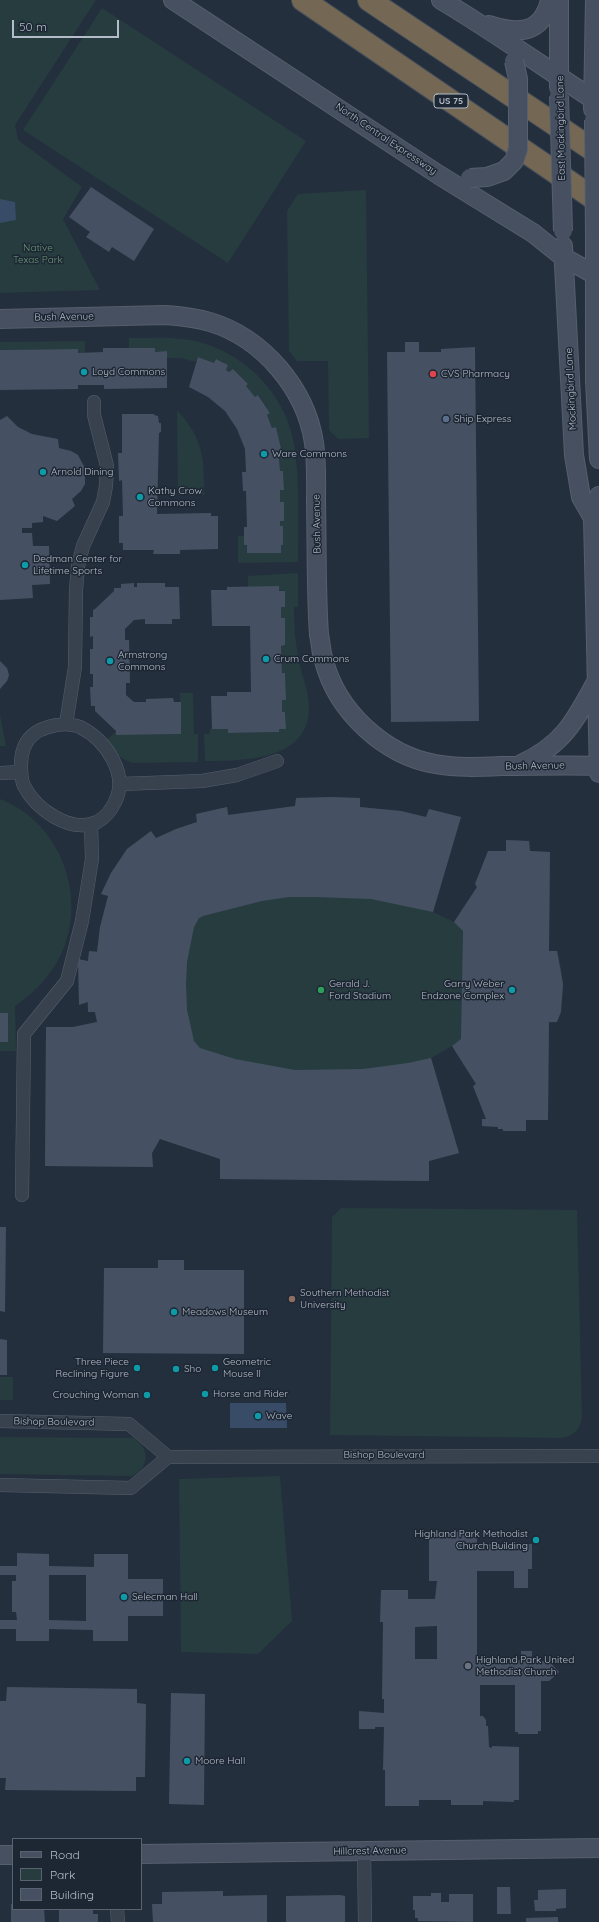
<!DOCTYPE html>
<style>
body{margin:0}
#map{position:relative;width:599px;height:1922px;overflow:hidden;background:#242f3e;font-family:Quicksand,sans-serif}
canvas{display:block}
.legend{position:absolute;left:12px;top:1838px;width:130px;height:72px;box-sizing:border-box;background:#1d2633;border:1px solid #59626f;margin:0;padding:5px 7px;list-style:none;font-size:12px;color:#b4bcc9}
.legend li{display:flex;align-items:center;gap:8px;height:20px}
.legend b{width:20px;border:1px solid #59626f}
.scale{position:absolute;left:12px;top:20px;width:107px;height:18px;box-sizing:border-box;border:2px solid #b4bcc9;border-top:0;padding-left:5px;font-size:12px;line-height:14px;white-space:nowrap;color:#b4bcc9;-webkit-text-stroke:3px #1d2633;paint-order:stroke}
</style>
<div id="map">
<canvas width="599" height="1922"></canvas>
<ul class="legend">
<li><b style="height:5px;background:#465061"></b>Road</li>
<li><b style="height:11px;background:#263c3f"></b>Park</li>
<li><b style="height:11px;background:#455162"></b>Building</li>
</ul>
<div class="scale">50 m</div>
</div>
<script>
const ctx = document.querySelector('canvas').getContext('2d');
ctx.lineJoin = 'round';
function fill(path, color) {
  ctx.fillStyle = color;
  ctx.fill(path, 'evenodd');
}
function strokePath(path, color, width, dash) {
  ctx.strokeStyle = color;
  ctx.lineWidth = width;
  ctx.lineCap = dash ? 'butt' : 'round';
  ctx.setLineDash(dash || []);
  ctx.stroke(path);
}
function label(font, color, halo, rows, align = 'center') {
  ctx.font = font + ' Quicksand,sans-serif';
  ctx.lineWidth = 3;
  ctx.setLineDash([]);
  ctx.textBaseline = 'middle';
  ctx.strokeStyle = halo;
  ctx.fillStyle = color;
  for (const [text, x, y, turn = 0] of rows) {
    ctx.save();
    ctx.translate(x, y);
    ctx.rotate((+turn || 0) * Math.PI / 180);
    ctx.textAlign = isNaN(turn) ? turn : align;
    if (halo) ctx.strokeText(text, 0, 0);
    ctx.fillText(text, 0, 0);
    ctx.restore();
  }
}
fill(new Path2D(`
 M0,0H96L15,125L18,140L82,187L63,219L100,290L0,293Z
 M102,8L306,141L228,263L23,130Z
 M366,190L369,438L338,439L329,430L328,361H297L289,351L287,211L298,194Z
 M129,338C147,338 165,337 183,339C240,346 288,393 295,450C300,487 298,525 298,562L238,563V536H244V545H247V553H281V545H283V526H280V521H284V503L280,502V490H284L283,471H280L279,458L283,457L276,427L272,428L267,415L270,413L259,395L255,397L246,386L248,384L233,369L229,372L226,370L228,365L217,359L214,363L198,357L196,362L181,358H167V351L155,352L154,348H129Z
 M85,341V353H78L77,349L0,350V342Z
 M177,410C204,440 204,457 204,495H178Z
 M298,573V607H294C294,624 295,640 298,656C300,670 306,683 308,697C318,760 247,761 205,761L204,734H210V729H228L229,733L279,732V729H286L285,712H282V700H286L285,673H282L281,646L285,645V619L281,618V607H285V591L248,587V576Z
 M180,693H193L194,734H198V762L133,763C119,759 115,752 107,740L116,731V735L181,734Z
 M0,715L6,746H0Z
 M330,797L360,798V807L401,811L426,817L429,809L461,817L433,912L454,922L477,887L475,884L488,851H506V840L529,841L530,851L550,852L549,951H557C564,975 565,998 557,1022L549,1023L548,1120H526V1131H503V1129H498L497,1127L482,1126V1119H486L473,1086L476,1084L452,1046L431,1058L459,1153L429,1161V1181L220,1179V1159L160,1139L152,1153L153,1167L45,1166L46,1027H73L97,1022L95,1012H88L87,1002L79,1005L78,959L88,961L89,951H97L100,927L108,896L101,894L111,873L127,849L151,831L156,838L176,829L197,822L196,814L227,807L229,815L295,806L296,798Z
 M0,799C63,823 91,904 57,962C46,981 32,994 15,1006L16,1051H0Z
 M341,1208L577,1210L582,1417C581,1429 573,1437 561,1438L330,1435L332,1217Z
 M0,1377H13V1400H0Z
 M0,1437L133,1438C150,1447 150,1468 132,1476L0,1474Z
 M280,1476L292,1621L258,1654L181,1652L179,1479Z`), '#263c3f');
fill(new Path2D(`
 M0,199L15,202L16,220L0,223Z
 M230,1403H286L287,1428H230Z`), '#394c67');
fill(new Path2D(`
 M91,187L154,229L134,261L112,247L109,252L86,237L90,232L69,217Z
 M405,342H419V352H441V349L475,347L479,721L391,722L387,352H405Z
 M103,348H155V352L167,351V388L104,389V385H78V389L0,390V350L78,349V353L103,352Z
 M198,357L214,363L216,359L228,365L226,370L229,372L233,369L248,384L246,386L255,397L258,395L270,413L267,415L272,428L276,427L283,457L279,458L280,471H283L284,490H280V502H284V521H280V526H283V545H281V553H247V545H244V527H247L246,491H243L242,472H246L245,449L237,429L225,411L208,397L189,387Z
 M122,414H154V415L158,416L159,423H161V432L159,433L157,514L211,513V516H218V549L180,550V554H153L154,550H123V543H119V516H123L122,480L119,481L118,453H122Z
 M7,416L18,427L32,434L58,439L59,448L71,451L78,455L85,468V484L81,491L72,499L75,506L57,521L43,516V522L32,523V528H22V533H32L33,546H49L50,584L32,585L33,598L0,600V420Z
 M134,583V587H137V583H165V587H179L180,619H172V624H145V619L134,620L125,629V640H129L130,683H126V695L134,702H146V699L173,698L174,702H181V734L116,735V731L95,711V706H91L90,687H93V674H90V649H93V636L90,637V617H93V610L95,609L114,591V588H121V584Z
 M279,586V591H285V607H281V618H285V645L281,646L282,673H285L286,700H282V712H285L286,729H279V732L228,733V729H212L211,696H227V692H251L250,626H212L211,590H227V587Z
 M0,661L7,668L9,675L7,681L0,689Z
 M330,797L360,798V807L401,811L426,817L429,809L461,817L433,912L371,899L314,897H289L262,901L203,916L199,918L194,927L187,962L186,984L187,1010L194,1041L200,1048L235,1059L295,1070L363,1069L408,1063L431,1058L459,1153L429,1161V1181L220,1179V1159L160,1139L152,1153L153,1167L45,1166L46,1027H73L97,1022L95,1012H88V1002L79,1005L78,959L88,961L89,951L97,952L100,927L108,896L101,894L111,873L127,849L151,831L156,838L176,829L197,822L196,814L227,807L228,815L295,806L296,798Z
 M506,840L529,841L530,851L550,852L549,951H557L563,984L561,1012L557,1022H549L548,1120H526V1131H503V1129H498V1127L482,1126V1119H486L473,1086L476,1084L452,1046L461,1039L463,931L454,922L477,887L475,884L488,851H506Z
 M0,1013H8V1042H0Z
 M0,1227H6L5,1312L0,1311Z
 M158,1260H184V1270H244V1354L103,1353L104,1268H158Z
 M0,1339L7,1340V1375H0Z
 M448,1532H477V1544H532V1569H528V1588H514V1571H477V1658H515V1660H521V1651H532V1661H549L559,1672L549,1681H541V1731H538V1734H518V1732H515V1685H480V1716H483L486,1720V1726H488L489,1747L492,1748V1746L519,1747V1800H514V1802L483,1801V1805H451V1800H419V1806H385V1770H383L384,1727H375V1729H359V1711L384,1713V1699H382L383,1622H380L381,1590H408V1599H435L437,1581H429V1534ZM437,1626V1659H415V1627Z
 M17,1553L49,1554V1566L94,1567V1554H128V1579H163V1616H128V1641H93V1630L49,1629V1641H16V1629H0V1620H17L16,1612H12V1581H16V1575H0V1566H17ZM49,1575H86V1621L49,1620Z
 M7,1687L137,1689V1703L146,1704L145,1777H136V1791L5,1790L6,1778H0V1701H6Z
 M171,1693L205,1694L204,1805L169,1804Z
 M497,1887H510L511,1914H497Z
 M566,1889V1908L556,1909V1911H535L534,1900H538V1890Z
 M223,1891V1896L267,1895V1922H153L152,1904H162V1892Z
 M431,1893H441V1902H449V1894H473V1922L418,1921V1918H415V1910H413V1896H431Z
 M340,1895L345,1896V1922H286V1896Z
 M11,1904H13V1909H44L45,1922H11Z
 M59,1909H93V1914H98V1922H59Z
 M558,1917V1922H526V1918Z`), '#455162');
const street = new Path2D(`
 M66,724L75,667L76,590L78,566L83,546L103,502L106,486L107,466L94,415V402
 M66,724C70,725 76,725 80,727C106,740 129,774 115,802C111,811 106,817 97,822C70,834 36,809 24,786C21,780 21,772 21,765C21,736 39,726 66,724Z
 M0,773L21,772
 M120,784L202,781L237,775L277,761
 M22,1195L24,1034L67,981L82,921L92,859L91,824
 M0,1421L129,1424L168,1457
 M0,1485L131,1488L168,1457L599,1456
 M364,1851L365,1922
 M117,1909L118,1922`);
const secondary = new Path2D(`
 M173,0L439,175L533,233L563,257L599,277
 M441,0C495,32 546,69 599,103
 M559,0V87
 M489,25C517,34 542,35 550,0
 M593,109L595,0
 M595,235V381L599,459
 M563,246L574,455L581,497L593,518
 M0,319L165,315C181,316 196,318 210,322C263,338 306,389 314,443C317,463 316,484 316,504C317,547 316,591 319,635C321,643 321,653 324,661C337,711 384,755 435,764C457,768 479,767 501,766C534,766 566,765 599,766
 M599,496L593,518L599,773
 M521,764C563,745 575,721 596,682
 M141,1854L599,1848
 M0,1855H13`);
const highway = new Path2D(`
 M303,0L599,202
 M369,0L599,154`);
strokePath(street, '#565f6c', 14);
strokePath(secondary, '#565f6c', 20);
strokePath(highway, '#434c59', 24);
strokePath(street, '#38414e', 13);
strokePath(secondary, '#465061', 18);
strokePath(highway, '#746855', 22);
const secondaryBridge = new Path2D(`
 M559,96L563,231
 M594,120L595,235
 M470,178L487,177L504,171L514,161L518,149V79L514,61`);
strokePath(secondaryBridge, '#565f6c', 20, []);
strokePath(secondaryBridge, '#465061', 18);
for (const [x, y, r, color] of [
 [84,372,4,"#0f9aa8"],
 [433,374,4,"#e0444e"],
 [446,419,4,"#5c6f8a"],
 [264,454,4,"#0f9aa8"],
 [43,472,4,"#0f9aa8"],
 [140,497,4,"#0f9aa8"],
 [25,565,4,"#0f9aa8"],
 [266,659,4,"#0f9aa8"],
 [110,661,4,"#0f9aa8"],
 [321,990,4,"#2e9e5b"],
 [512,990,4,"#0f9aa8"],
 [292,1299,4,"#8d6e63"],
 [174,1312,4,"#0f9aa8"],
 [137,1368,4,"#0f9aa8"],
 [215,1368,4,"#0f9aa8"],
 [176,1369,4,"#0f9aa8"],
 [205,1394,4,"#0f9aa8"],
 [147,1395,4,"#0f9aa8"],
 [258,1416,4,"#0f9aa8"],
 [536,1540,4,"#0f9aa8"],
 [124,1597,4,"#0f9aa8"],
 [468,1666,4,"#6b7280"],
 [187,1761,4,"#0f9aa8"]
]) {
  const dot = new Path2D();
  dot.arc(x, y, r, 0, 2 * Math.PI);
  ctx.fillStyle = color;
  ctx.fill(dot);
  strokePath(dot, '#1d2633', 1.5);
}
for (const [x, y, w] of [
 [451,101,34]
]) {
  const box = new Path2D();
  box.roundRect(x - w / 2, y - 7, w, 14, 3);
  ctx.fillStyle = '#1d2633';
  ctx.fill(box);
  strokePath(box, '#b4bcc9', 1);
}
label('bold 9px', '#b4bcc9', null, [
 ["US 75",451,101]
]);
label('10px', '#b4bcc9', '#1d2633', [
 ["East Mockingbird Lane",561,128,-91],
 ["North Central Expressway",386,139,34],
 ["Bush Avenue",64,317,-1],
 ["Mockingbird Lane",571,389,-93],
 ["Bush Avenue",317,524,-91],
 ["Bush Avenue",535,766,-1],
 ["Bishop Boulevard",54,1422,1],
 ["Bishop Boulevard",384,1455],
 ["Hillcrest Avenue",370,1851,-1]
]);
label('10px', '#6b9a76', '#1d2633', [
 ["Native",38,248],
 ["Texas Park",38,260]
]);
label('10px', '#b4bcc9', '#1d2633', [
 ["Loyd Commons",92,372],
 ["CVS Pharmacy",441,374],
 ["Ship Express",454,419],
 ["Ware Commons",272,454],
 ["Arnold Dining",51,472],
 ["Kathy Crow",148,491],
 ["Commons",148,503],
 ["Dedman Center for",33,559],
 ["Lifetime Sports",33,571],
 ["Armstrong",118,655],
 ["Commons",118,667],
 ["Crum Commons",274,659],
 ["Gerald J.",329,984],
 ["Ford Stadium",329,996],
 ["Garry Weber",504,984,"right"],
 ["Endzone Complex",504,996,"right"],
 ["Southern Methodist",300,1293],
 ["University",300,1305],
 ["Meadows Museum",182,1312],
 ["Three Piece",129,1362,"right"],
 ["Reclining Figure",129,1374,"right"],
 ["Geometric",223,1362],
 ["Mouse II",223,1374],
 ["Sho",184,1369],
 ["Horse and Rider",213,1394],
 ["Crouching Woman",139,1395,"right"],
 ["Wave",266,1416],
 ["Highland Park Methodist",528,1534,"right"],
 ["Church Building",528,1546,"right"],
 ["Selecman Hall",132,1597],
 ["Highland Park United",476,1660],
 ["Methodist Church",476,1672],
 ["Moore Hall",195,1761]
], 'left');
</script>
